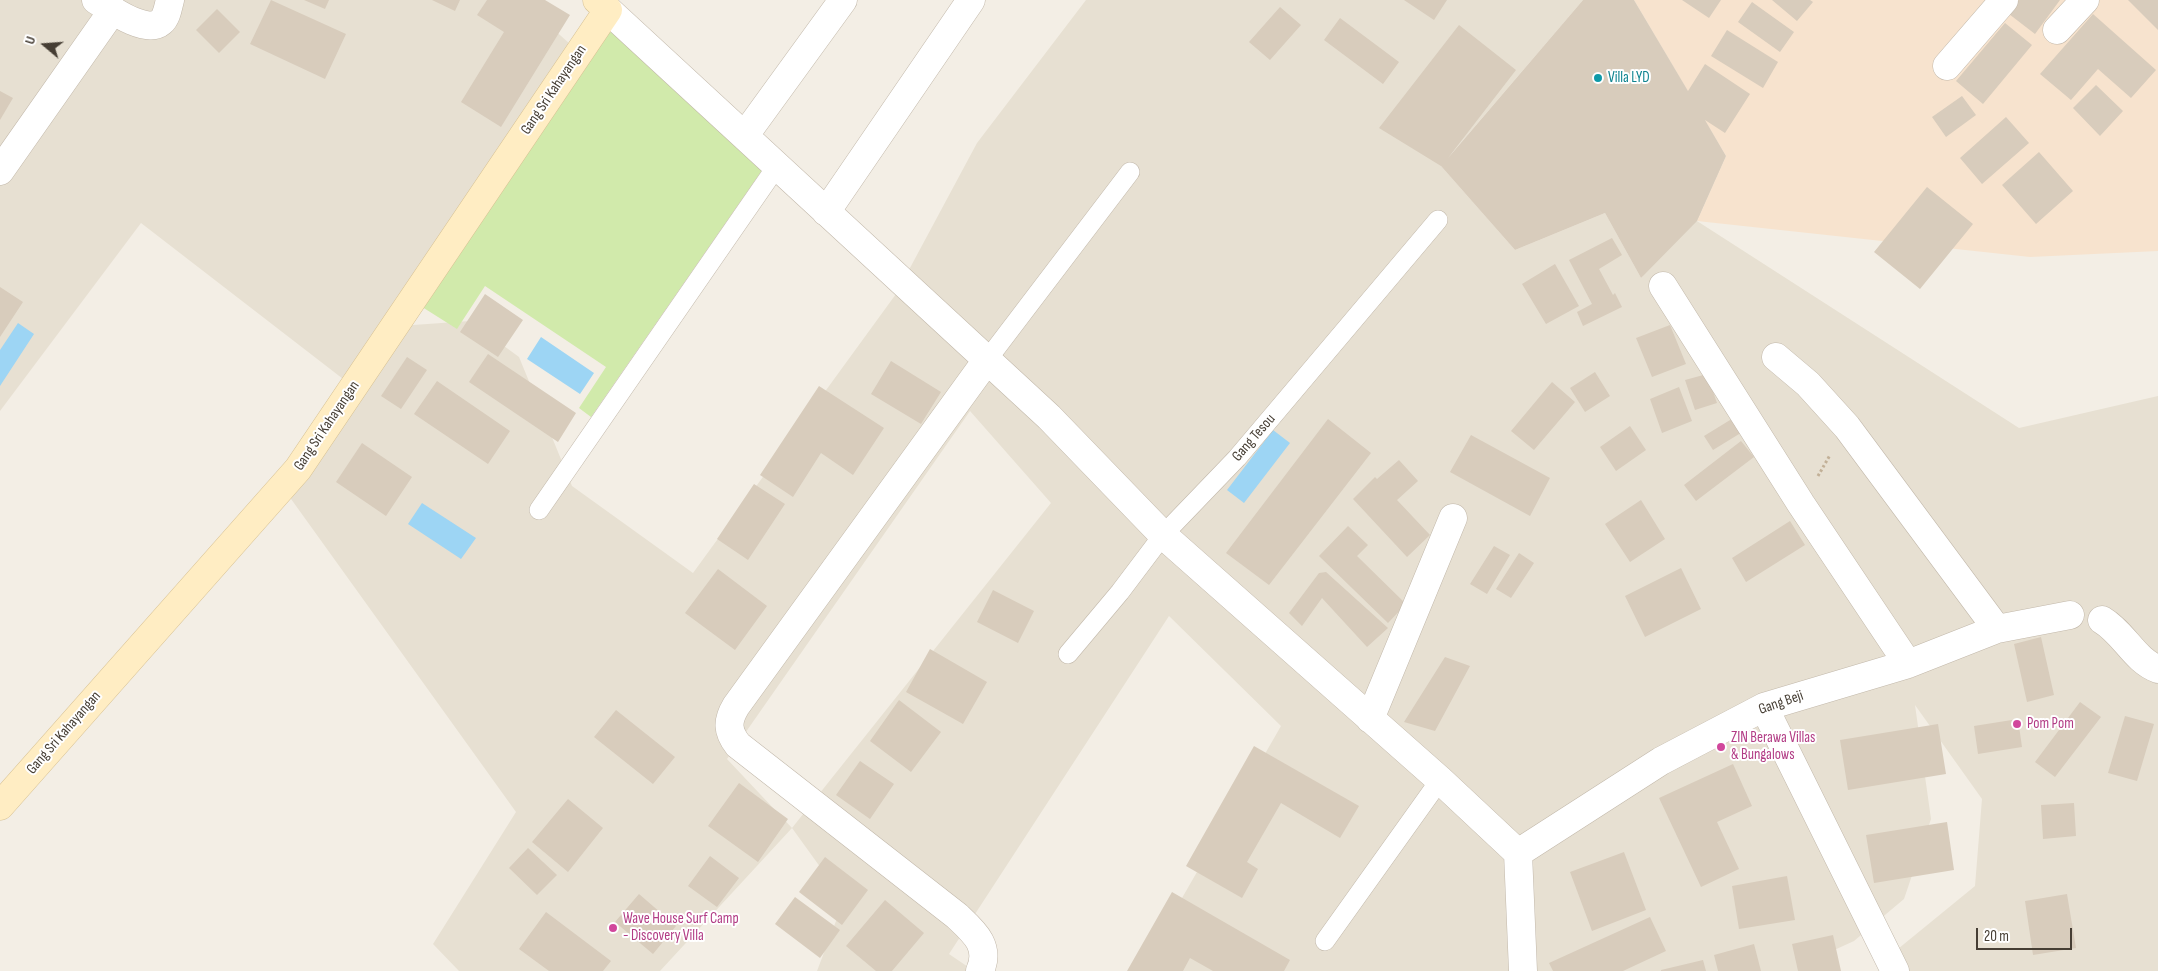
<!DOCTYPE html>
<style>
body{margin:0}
#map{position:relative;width:2158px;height:971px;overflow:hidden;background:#f3eee5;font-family:"Sofia Sans Condensed",sans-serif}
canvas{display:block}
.north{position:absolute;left:20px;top:20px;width:50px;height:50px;-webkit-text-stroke:4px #fff;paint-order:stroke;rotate:288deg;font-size:14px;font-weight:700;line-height:20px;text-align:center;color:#463e34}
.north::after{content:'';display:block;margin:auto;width:18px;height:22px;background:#463e34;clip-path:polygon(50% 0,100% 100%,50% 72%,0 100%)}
.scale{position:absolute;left:1976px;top:928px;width:96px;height:22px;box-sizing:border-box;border:2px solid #463e34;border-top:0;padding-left:6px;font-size:15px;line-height:18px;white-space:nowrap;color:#463e34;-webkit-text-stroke:4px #fff;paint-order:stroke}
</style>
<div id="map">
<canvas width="2158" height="971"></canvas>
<div class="north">U</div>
<div class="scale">20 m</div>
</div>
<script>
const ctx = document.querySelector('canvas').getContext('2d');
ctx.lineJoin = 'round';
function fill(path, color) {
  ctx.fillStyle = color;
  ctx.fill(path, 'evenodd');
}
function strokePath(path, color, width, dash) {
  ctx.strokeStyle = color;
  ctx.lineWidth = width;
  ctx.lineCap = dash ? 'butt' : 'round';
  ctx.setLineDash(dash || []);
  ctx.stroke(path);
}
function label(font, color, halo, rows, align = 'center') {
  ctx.font = font + ' "Sofia Sans Condensed",sans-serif';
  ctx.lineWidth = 4;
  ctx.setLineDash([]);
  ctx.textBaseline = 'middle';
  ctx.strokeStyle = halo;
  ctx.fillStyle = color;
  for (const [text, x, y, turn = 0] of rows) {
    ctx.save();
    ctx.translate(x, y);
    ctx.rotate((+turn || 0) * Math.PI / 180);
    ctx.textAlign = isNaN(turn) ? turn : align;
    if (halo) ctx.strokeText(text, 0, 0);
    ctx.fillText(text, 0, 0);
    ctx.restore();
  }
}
fill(new Path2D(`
 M0,0H521L580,53L399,326L470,321L519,357L572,486L693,573L896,294L977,143L1086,0H1583L1441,166L1515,250L1605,213L1641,278L1726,156L1697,221L2019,428L2158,396V971H1879L1882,962L1975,886L1982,799L1915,705L1931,819L1904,899L1854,941L1819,957L1814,971H1140L1281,726L1169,616L949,954L974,971H817L844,900L792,828L660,971H459L433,944L516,812L281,485L347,382L141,223L0,411ZM970,411L1051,503L792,828L727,759Z`), '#e7e0d2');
fill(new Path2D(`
 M1634,0H2158V251L2030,257L1697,221L1726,156Z`), '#f7e3ce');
fill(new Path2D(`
 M620,30L765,166L591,417L579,408L606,367L485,286L457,329L419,305L603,34Z`), '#d1eaab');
fill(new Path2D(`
 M18,323L34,334L0,386V350Z
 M541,337L594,373L580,394L527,359Z
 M1273,430L1290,443L1244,503L1227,490Z
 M422,503L476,538L461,559L408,524Z`), '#9dd5f4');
fill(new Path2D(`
 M271,0L346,34L325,79L250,44Z
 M304,0H329L325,9Z
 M432,0H460L455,11Z
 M487,0H545L570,15L501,127L461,102L504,32L477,15Z
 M1404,0H1447L1434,20Z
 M1583,0H1634L1688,91L1705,64L1750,94L1725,133L1705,120L1726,156L1697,221L1641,278L1605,213L1515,250L1441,166L1379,128L1459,25L1516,70L1448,158Z
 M1682,0H1721L1709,18Z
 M1772,0H1810L1813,2L1797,21Z
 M2019,0H2060L2035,34L2009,14Z
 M2128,0H2158V30Z
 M1752,2L1794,32L1780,52L1738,22Z
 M1280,7L1301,25L1270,60L1249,42Z
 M217,9L240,32L219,53L196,30Z
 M2093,14L2156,70L2131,98L2098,69L2071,100L2040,74Z
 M1340,18L1399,62L1383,84L1324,40Z
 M2005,23L2032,45L1983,104L1956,81Z
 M1727,30L1778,62L1763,88L1711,56Z
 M2096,85L2123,111L2100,136L2073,108Z
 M0,91L13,98L0,120Z
 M1962,96L1976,115L1946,137L1932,117Z
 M2006,117L2029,143L1982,184L1960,158Z
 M2039,152L2073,191L2036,224L2002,185Z
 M1927,187L1973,224L1920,289L1874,252Z
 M1612,238L1622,255L1599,269L1613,295L1615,293L1622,307L1583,326L1577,312L1592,304L1569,260Z
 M1555,264L1579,306L1546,324L1522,284Z
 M0,287L23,302L0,337Z
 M485,294L523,320L498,357L460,332Z
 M1670,325L1686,364L1652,377L1636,338Z
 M488,354L576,413L558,442L469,382Z
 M407,357L427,370L401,409L381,396Z
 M891,361L941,392L921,424L871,394Z
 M1595,372L1610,396L1585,412L1570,388Z
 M1707,374L1717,403L1695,410L1685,380Z
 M437,381L510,431L488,464L414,414Z
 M1552,382L1575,402L1534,450L1511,431Z
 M819,386L884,428L853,475L821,453L793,497L760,475Z
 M1679,387L1692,421L1662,433L1650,399Z
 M1735,417L1744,431L1713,450L1704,436Z
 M1328,419L1371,453L1269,585L1226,553Z
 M1630,426L1646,450L1616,471L1600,447Z
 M1471,435L1550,478L1530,516L1450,472Z
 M1741,441L1754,457L1696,501L1684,485Z
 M362,443L412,477L386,516L336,482Z
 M1399,460L1418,481L1397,500L1430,535L1407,557L1353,499L1375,477L1377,479Z
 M754,484L785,504L748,560L717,539Z
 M1641,500L1665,539L1630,562L1605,524Z
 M1790,521L1805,545L1746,582L1732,558Z
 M1348,526L1368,545L1357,556L1406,604L1388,623L1319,556Z
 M1494,546L1510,555L1487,594L1470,584Z
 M1519,553L1534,563L1511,598L1496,589Z
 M1681,568L1701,609L1645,637L1625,596Z
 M718,569L767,606L735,650L685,613Z
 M1326,572L1388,628L1367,647L1322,598L1302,626L1289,613L1319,573Z
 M993,590L1034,611L1018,643L977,622Z
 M2041,637L2054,695L2027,702L2014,644Z
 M930,649L987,682L963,724L906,692Z
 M1445,657L1470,666L1435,731L1404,722Z
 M899,700L941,732L911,772L870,741Z
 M2080,702L2101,717L2055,777L2035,762Z
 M616,710L675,757L653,784L594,737Z
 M2125,716L2154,724L2137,781L2108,773Z
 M2018,719L2022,747L1978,754L1974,726Z
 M1938,724L1946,774L1848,790L1840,740Z
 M1254,746L1359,806L1340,838L1281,803L1247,862L1258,869L1242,898L1186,866Z
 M860,761L894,784L870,819L836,795Z
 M1733,764L1752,806L1717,822L1739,869L1701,887L1659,798Z
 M739,783L788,819L758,862L708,826Z
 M568,799L603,828L568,872L532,842Z
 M2074,803L2076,836L2043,839L2041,805Z
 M1947,822L1954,870L1874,883L1866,835Z
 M528,848L557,875L537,895L509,868Z
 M1624,852L1646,910L1592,931L1570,872Z
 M710,856L739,878L717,907L688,886Z
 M825,857L868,890L842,925L799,892Z
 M1787,876L1795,920L1739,929L1732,886Z
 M1172,892L1290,960L1284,971H1213L1190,958L1183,971H1127Z
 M639,894L676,926L653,954L615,922Z
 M2067,894L2076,948L2033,955L2025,901Z
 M795,897L840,930L820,958L775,924Z
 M885,900L924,933L892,971H876L846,946Z
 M546,912L611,961L603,971H549L519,949Z
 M1650,917L1666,951L1623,971H1553L1549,963Z
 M1833,935L1841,971H1798L1792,944Z
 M1754,944L1761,971H1718L1714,955Z
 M1703,960L1706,971H1661V970Z`), '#d8ccbc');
const lane = new Path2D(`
 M987,360L1130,172
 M539,510L777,166
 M1068,654L1120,592L1163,535L1237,458L1438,220
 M1325,941L1440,780`);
const street = new Path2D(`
 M96,0C109,8 146,35 161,22C167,17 168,7 170,0
 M608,10L1049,417L1163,535L1440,780L1518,853L1523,971
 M2057,30L2085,0
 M1947,66L2004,0
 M745,135L843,0
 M0,171L113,10
 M826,212L971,0
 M1663,286L1801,504L1908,664
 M1776,357L1808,384L1847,427L1997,629
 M2102,620C2124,633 2135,661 2158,669
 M1764,707L1895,971
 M1370,719L1453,518
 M1518,853L1661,761L1764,707L1908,664L1997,629L2070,615
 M980,971C991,946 974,932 957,916L738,745C727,731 727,721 736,706L987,360`);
const secondary = new Path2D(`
 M0,806L298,469L608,10L597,0`);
strokePath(lane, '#c2b8aa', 20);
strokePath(street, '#c2b8aa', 29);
strokePath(secondary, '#d6c092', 29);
strokePath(new Path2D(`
 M1818,476L1830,455`), '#c2b097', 3, [2.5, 2.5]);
strokePath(lane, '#fff', 19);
strokePath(street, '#fff', 28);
strokePath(secondary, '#ffedc3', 28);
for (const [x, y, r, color] of [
 [1598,78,5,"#0f9aa8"],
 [2017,724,5,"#d1479c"],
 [1721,747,5,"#d1479c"],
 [613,928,5,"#d1479c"]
]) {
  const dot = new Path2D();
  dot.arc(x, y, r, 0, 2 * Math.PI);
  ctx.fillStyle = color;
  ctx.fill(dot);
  strokePath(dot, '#fff', 2);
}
label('15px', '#0d838f', '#fff', [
 ["Villa LYD",1608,78]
], 'left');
label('15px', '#463e34', '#fff', [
 ["Gang Sri Kahayangan",554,90,-56],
 ["Gang Sri Kahayangan",327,426,-56],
 ["Gang Tesou",1254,438,-49],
 ["Gang Beji",1781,703,-19],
 ["Gang Sri Kahayangan",64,733,-49]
]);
label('15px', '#b23c85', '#fff', [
 ["Pom Pom",2027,724],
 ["ZIN Berawa Villas",1731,738],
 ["& Bungalows",1731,755],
 ["Wave House Surf Camp",623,919],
 ["- Discovery Villa",623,936]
], 'left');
</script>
